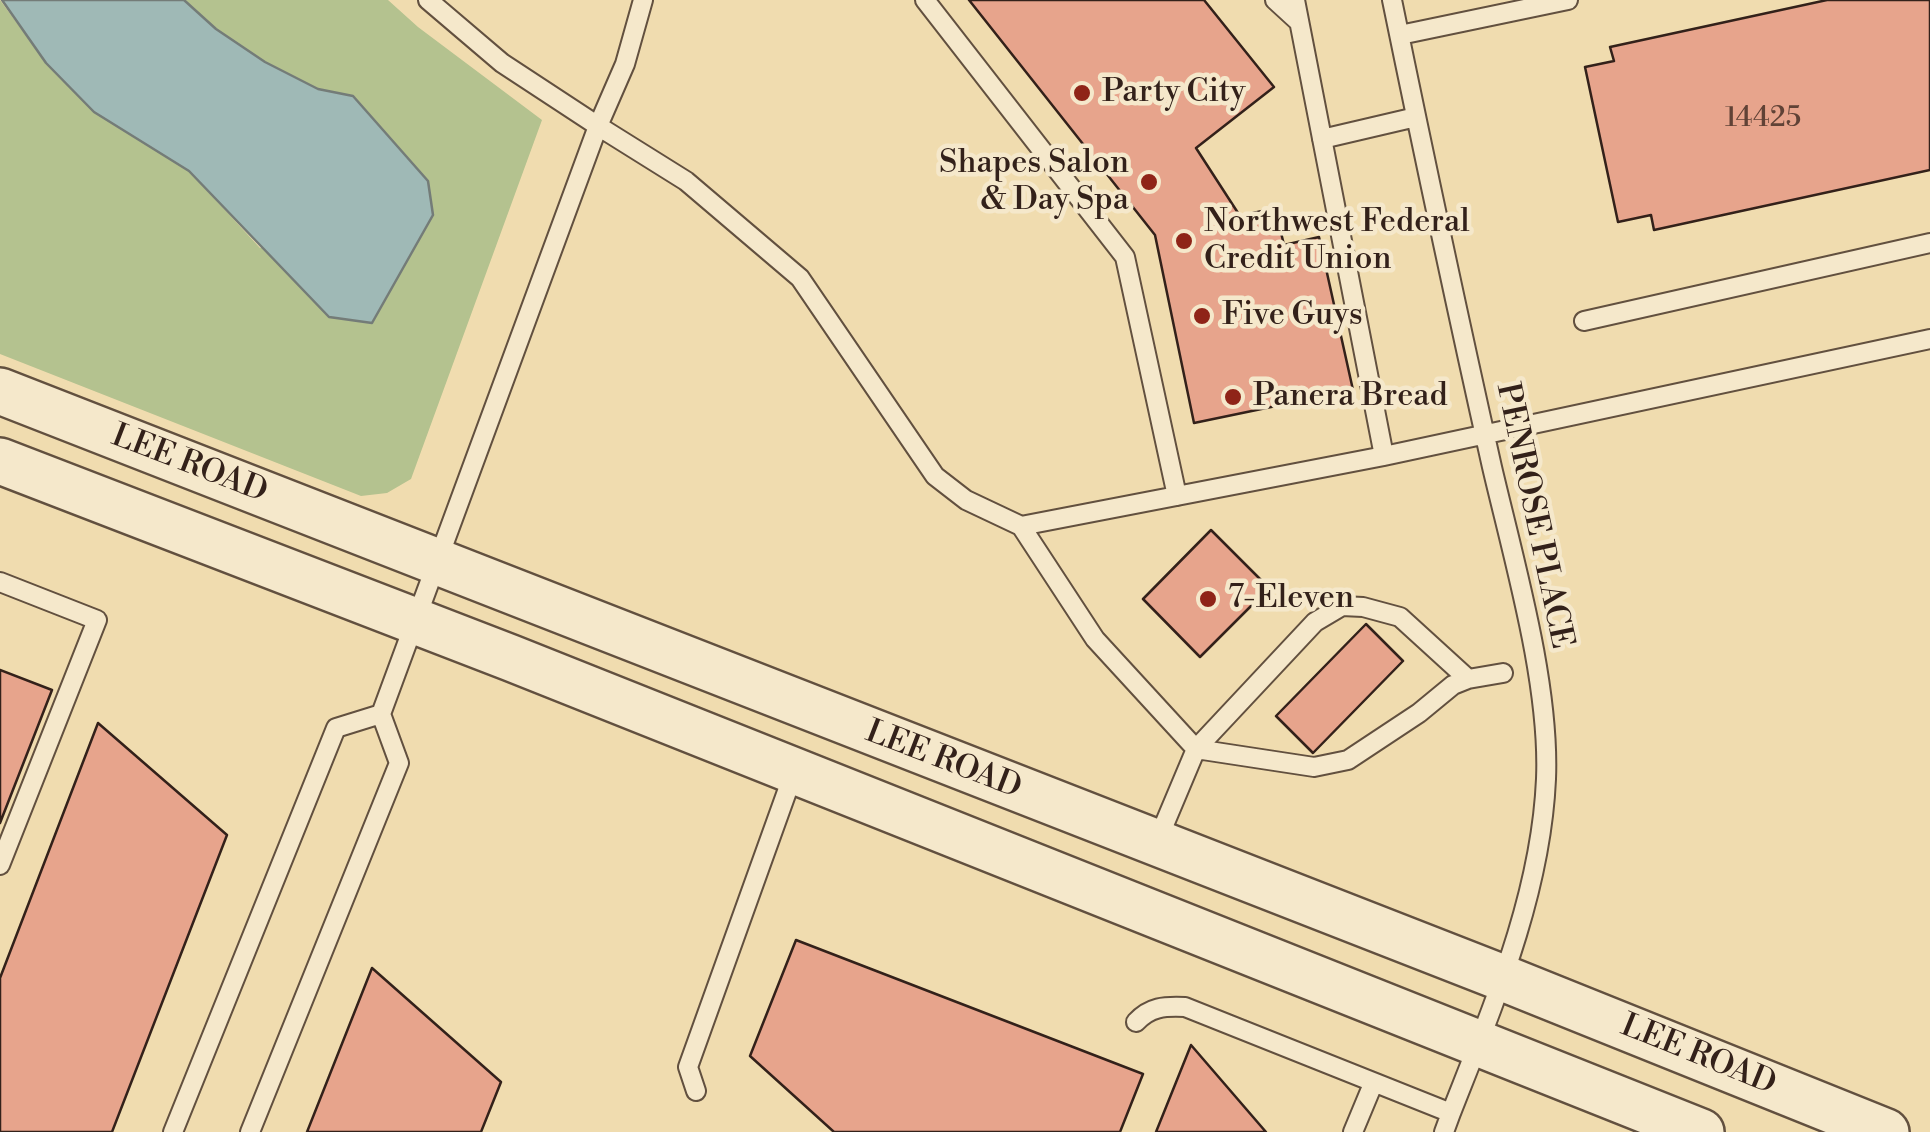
<!DOCTYPE html>
<style>
body{margin:0}
canvas{display:block;background:#f0dcaf}
</style>
<canvas width="1930" height="1132"></canvas>
<script>
const ctx = document.querySelector('canvas').getContext('2d');
ctx.lineJoin = 'round';
function fill(path, color) {
  ctx.fillStyle = color;
  ctx.fill(path, 'evenodd');
}
function strokePath(path, color, width, dash) {
  ctx.strokeStyle = color;
  ctx.lineWidth = width;
  ctx.lineCap = dash ? 'butt' : 'round';
  ctx.setLineDash(dash || []);
  ctx.stroke(path);
}
function label(font, color, halo, rows, align = 'center') {
  ctx.font = font + ' "Libre Bodoni",serif';
  ctx.lineWidth = 9;
  ctx.setLineDash([]);
  ctx.textBaseline = 'middle';
  ctx.strokeStyle = halo;
  ctx.fillStyle = color;
  for (const [text, x, y, turn = 0] of rows) {
    ctx.save();
    ctx.translate(x, y);
    ctx.rotate((+turn || 0) * Math.PI / 180);
    ctx.textAlign = isNaN(turn) ? turn : align;
    if (halo) ctx.strokeText(text, 0, 0);
    ctx.fillText(text, 0, 0);
    ctx.restore();
  }
}
fill(new Path2D(`
 M0,0L46,63L94,112L189,171L260,248L428,181L353,96L318,89L265,62L216,29L184,0H388L418,27L542,120L411,479L387,493L361,496L0,354Z`), '#b4c28f');
const water = new Path2D(`
 M2,0H184L216,29L265,62L318,89L353,96L428,181L433,215L372,323L329,317L189,171L94,112L46,63Z`);
fill(water, '#9fb9b6');
strokePath(water, '#747c78', 2.5);
const building = new Path2D(`
 M969,0H1204L1274,87L1196,148L1240,216L1275,208L1284,245L1319,237L1353,390L1194,423L1155,235Z
 M1827,0H1930V170L1654,230L1651,215L1618,222L1585,67L1614,61L1610,47Z
 M1211,530L1269,588L1200,657L1143,599Z
 M1366,624L1403,661L1313,753L1276,716Z
 M0,670L52,690L0,823Z
 M98,723L227,835L112,1132H0V978Z
 M796,940L1143,1074L1120,1132H834L750,1056Z
 M372,968L501,1082L481,1132H307Z
 M1191,1045L1266,1132H1156Z`);
fill(building, '#e7a48c');
strokePath(building, '#33211a', 2.5);
const service = new Path2D(`
 M428,0L502,63L598,126L625,64L643,0
 M925,0L1125,257L1177,496
 M1275,0L1299,22
 M1295,0L1384,456
 M1400,35L1568,0
 M1322,139L1416,117
 M1584,321L1930,243
 M1021,526L1095,639L1196,749L1156,844
 M0,582L97,620L0,865
 M1196,749L1315,622L1342,606L1363,607L1400,617L1468,679
 M1196,749L1314,767L1348,760L1419,713L1453,685L1468,679L1503,673
 M1136,1022C1150,1007 1164,1006 1185,1007L1451,1113C1493,1006 1541,895 1546,779C1550,684 1514,561 1492,467C1457,311 1424,156 1392,0
 M696,1091L688,1067L794,772
 M173,1132L336,728L381,714
 M250,1132L399,763L381,714L598,126L686,181L800,278L935,476L966,500L1021,526L1384,456L1930,339
 M1353,1132L1373,1084
 M1444,1132L1451,1113`);
const tertiary = new Path2D(`
 M0,391L1503,978L1886,1132
 M0,461L511,658L1701,1132`);
strokePath(service, '#62503f', 22);
strokePath(tertiary, '#62503f', 50);
strokePath(service, '#f5e8cb', 18);
strokePath(tertiary, '#f5e8cb', 45);
for (const [x, y, r, color] of [
 [1082,93,10,"#8f2418"],
 [1149,182,10,"#8f2418"],
 [1184,241,10,"#8f2418"],
 [1202,316,10,"#8f2418"],
 [1233,397,10,"#8f2418"],
 [1208,599,10,"#8f2418"]
]) {
  const dot = new Path2D();
  dot.arc(x, y, r, 0, 2 * Math.PI);
  ctx.fillStyle = color;
  ctx.fill(dot);
  strokePath(dot, '#f5e8cb', 4);
}
label('28px', '#604236', null, [
 ["14425",1763,119]
]);
label('32px', '#33211a', '#f5e8cb', [
 ["Party City",1102,93],
 ["Shapes Salon",1129,164,"right"],
 ["& Day Spa",1129,201,"right"],
 ["Northwest Federal",1204,223],
 ["Credit Union",1204,260],
 ["Five Guys",1222,316],
 ["Panera Bread",1253,397],
 ["7-Eleven",1228,599]
], 'left');
label('32px', '#33211a', '#f5e8cb', [
 ["LEE ROAD",189,465,21],
 ["PENROSE PLACE",1533,516,78],
 ["LEE ROAD",943,761,21],
 ["LEE ROAD",1698,1056,22]
]);
</script>
